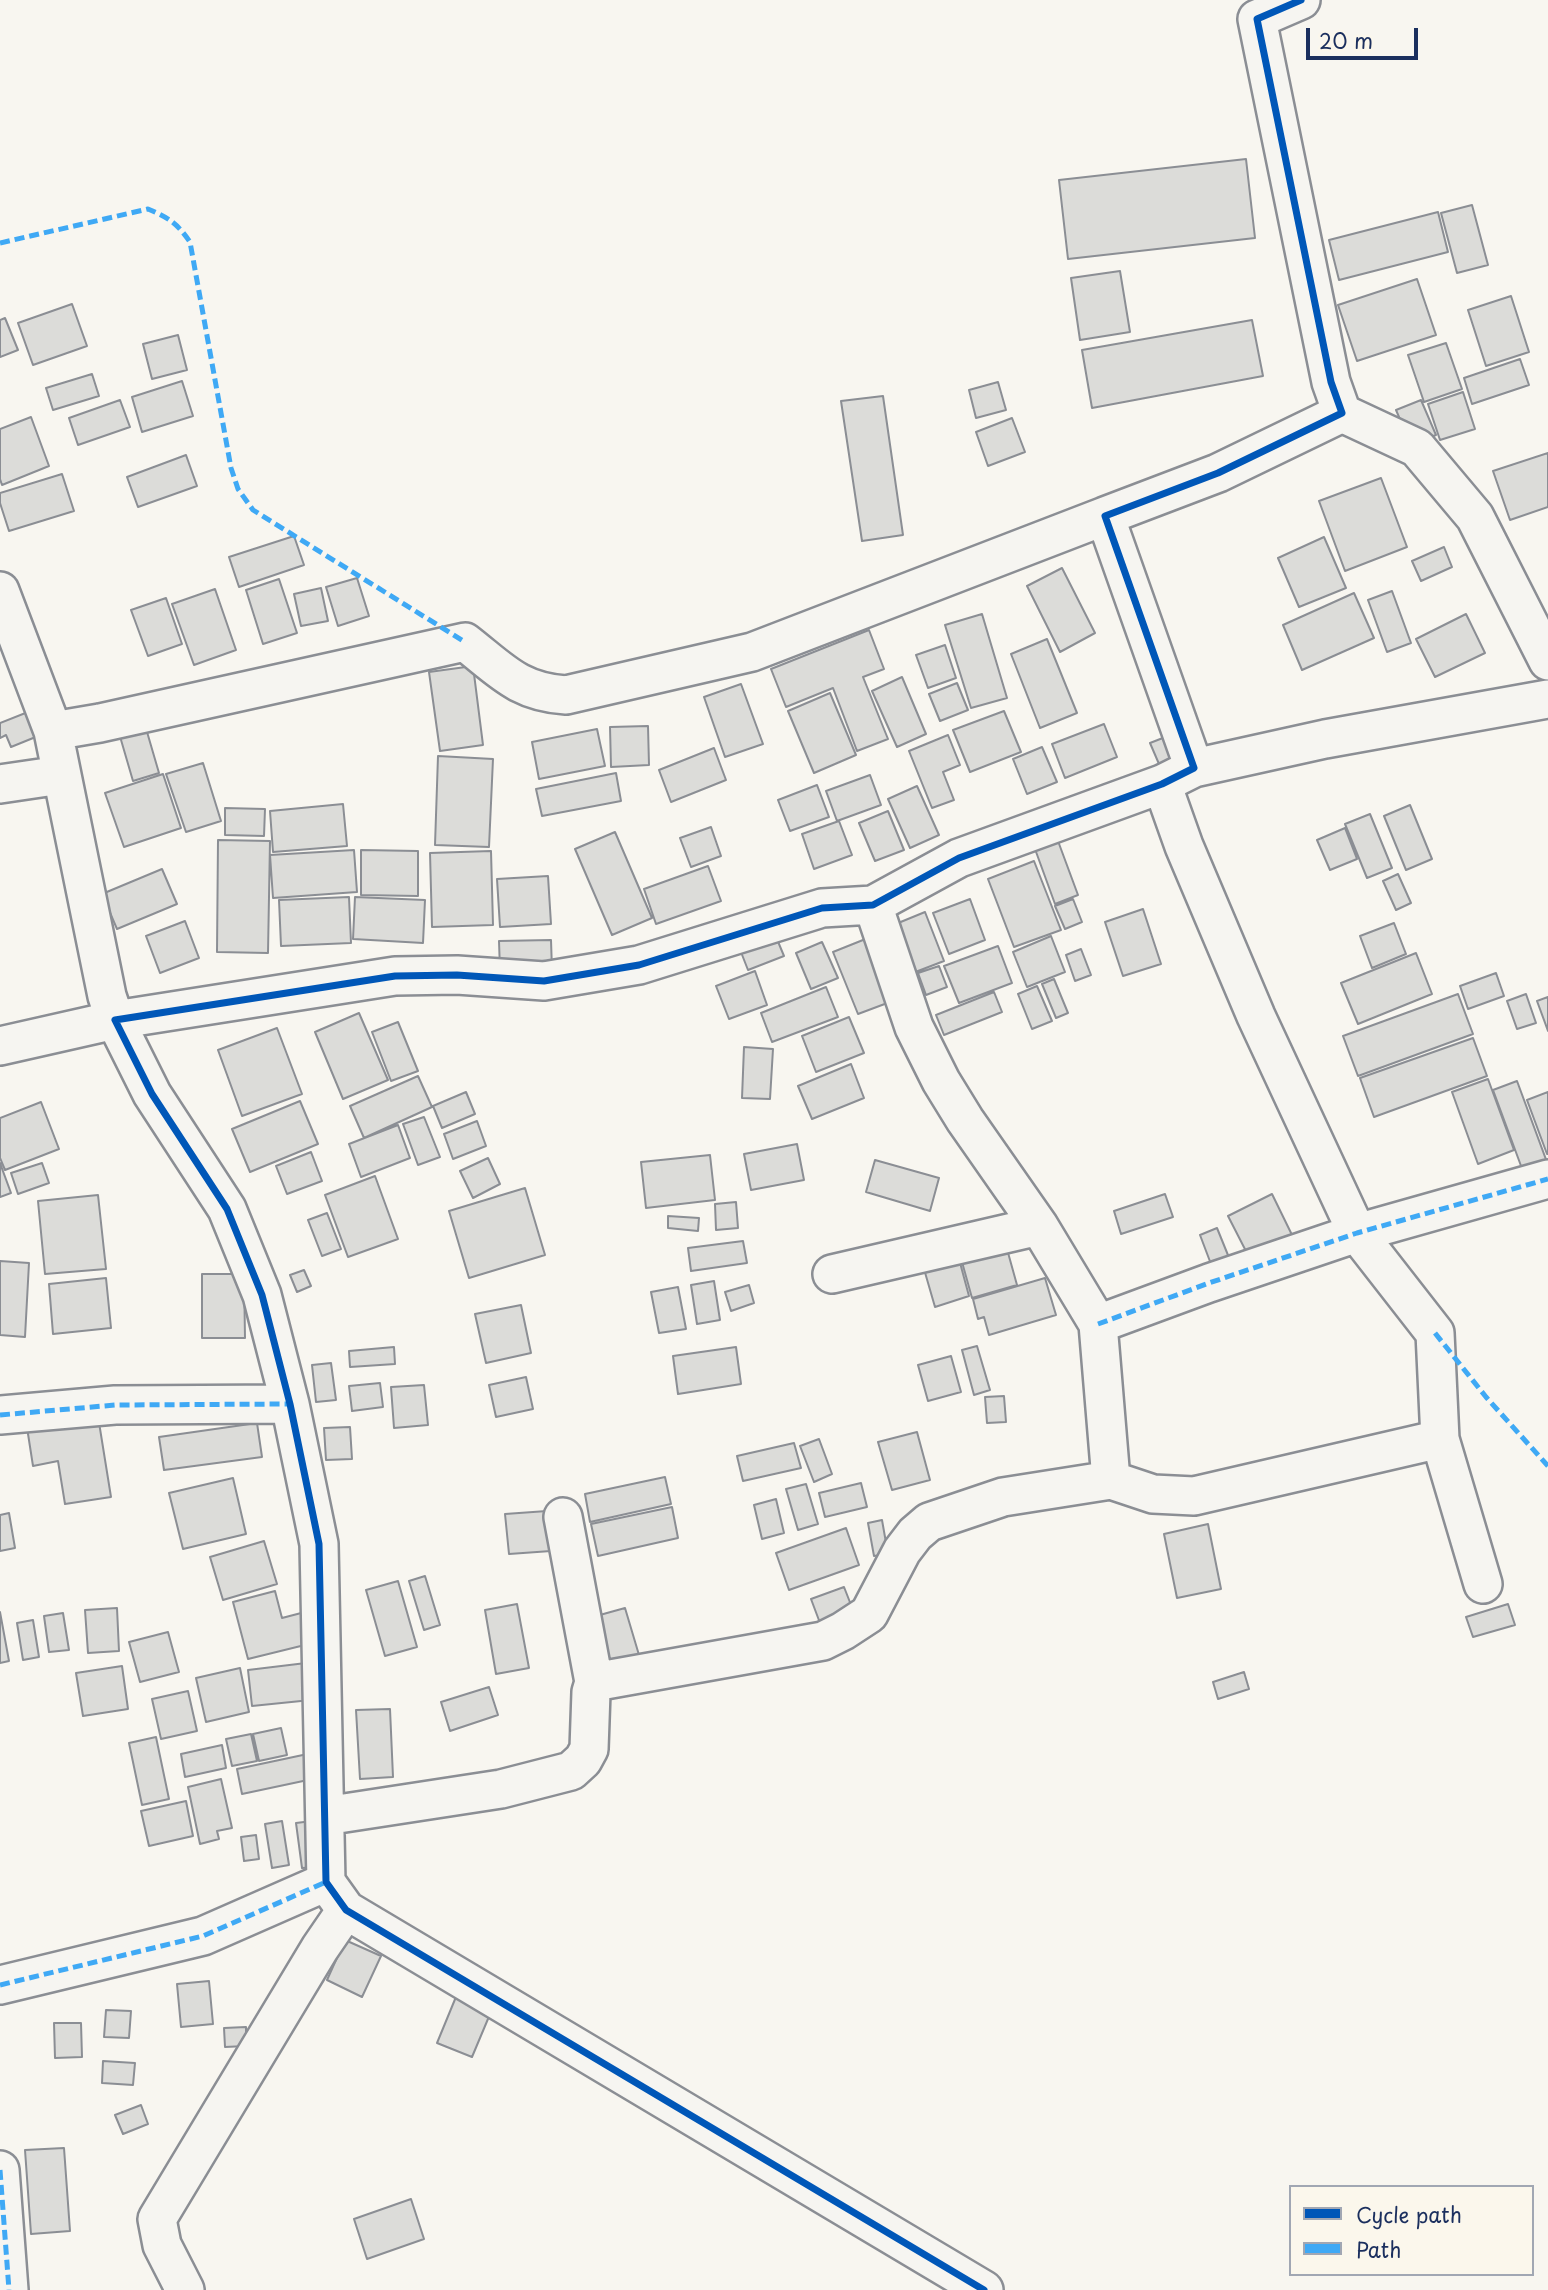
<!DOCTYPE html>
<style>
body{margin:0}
#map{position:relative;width:1548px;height:2290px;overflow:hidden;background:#f8f6f0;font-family:"Playpen Sans",sans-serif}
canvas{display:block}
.legend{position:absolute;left:1289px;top:2185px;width:245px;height:91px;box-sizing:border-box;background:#fbf7ec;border:2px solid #a1a7b3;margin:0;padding:9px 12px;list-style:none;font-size:21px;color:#1b2f5e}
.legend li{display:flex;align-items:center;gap:14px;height:35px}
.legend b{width:35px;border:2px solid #a1a7b3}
.scale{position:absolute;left:1306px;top:28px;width:112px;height:32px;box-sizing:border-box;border:4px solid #1b2f5e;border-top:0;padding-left:9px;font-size:21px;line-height:24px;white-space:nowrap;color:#1b2f5e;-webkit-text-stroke:5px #fbf7ec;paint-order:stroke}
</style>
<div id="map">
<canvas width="1548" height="2290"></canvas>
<ul class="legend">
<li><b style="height:9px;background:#0057b8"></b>Cycle path</li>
<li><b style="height:9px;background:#3fa9f5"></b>Path</li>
</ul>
<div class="scale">20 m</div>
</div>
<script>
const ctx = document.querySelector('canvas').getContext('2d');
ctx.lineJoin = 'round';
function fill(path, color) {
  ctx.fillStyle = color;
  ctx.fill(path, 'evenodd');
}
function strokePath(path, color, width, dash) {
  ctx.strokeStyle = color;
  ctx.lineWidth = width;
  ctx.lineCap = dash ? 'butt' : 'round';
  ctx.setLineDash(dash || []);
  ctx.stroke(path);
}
const building = new Path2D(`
 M1246,159L1255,238L1068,259L1059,180Z
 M1472,205L1488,265L1457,273L1441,213Z
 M1438,212L1448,252L1339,280L1329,240Z
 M1120,271L1130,332L1080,340L1071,278Z
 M1417,279L1436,335L1357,361L1338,305Z
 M1511,296L1529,352L1486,366L1468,310Z
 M72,304L87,346L33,365L18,323Z
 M5,318L18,350L0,357V320Z
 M1252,320L1263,376L1092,408L1082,350Z
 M178,335L187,370L152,379L143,344Z
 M1446,343L1462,389L1424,402L1408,355Z
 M1520,359L1529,385L1472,404L1464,378Z
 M92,374L99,396L53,410L46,388Z
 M182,381L193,416L142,432L132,397Z
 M998,382L1006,410L976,418L969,390Z
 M1463,392L1475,429L1440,440L1428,404Z
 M883,396L903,535L862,541L841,401Z
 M120,400L130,427L78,445L69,418Z
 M1421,400L1436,435L1411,445L1396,410Z
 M31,417L49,466L2,485L0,479V429Z
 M1012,418L1025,452L988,466L976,432Z
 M1548,453V507L1510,520L1493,471Z
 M186,455L197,486L138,507L127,477Z
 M62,474L74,511L9,531L0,503V493Z
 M1381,478L1407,547L1345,571L1319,501Z
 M294,536L304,565L239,587L229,557Z
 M1324,537L1346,588L1299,607L1278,558Z
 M1444,547L1452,567L1421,581L1412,561Z
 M1062,568L1095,633L1060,652L1027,586Z
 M357,578L369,616L338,626L326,587Z
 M279,579L297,633L263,644L246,590Z
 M321,588L328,621L301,626L294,594Z
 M215,589L236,650L194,665L172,604Z
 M1392,591L1411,643L1387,652L1368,600Z
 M1354,593L1374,638L1302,670L1283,625Z
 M166,598L182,644L148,656L131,610Z
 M982,614L1007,698L971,708L945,625Z
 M1466,614L1485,653L1435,677L1416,639Z
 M869,630L884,669L863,677L888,739L857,751L833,688L786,707L771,669Z
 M1047,639L1077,713L1040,728L1011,654Z
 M945,645L956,678L928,688L916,655Z
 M473,666L483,745L440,751L429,672Z
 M902,677L926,734L897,747L872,691Z
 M957,683L968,710L940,721L929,694Z
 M741,684L763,744L725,757L704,697Z
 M830,693L856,755L814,773L788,711Z
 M33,710L43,734L11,747L6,735L0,738V723Z
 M1004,711L1021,752L970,772L953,730Z
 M1104,724L1117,757L1065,778L1052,744Z
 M145,725L159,773L133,781L119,733Z
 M648,726L649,765L611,767L610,727Z
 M597,729L605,766L539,779L532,742Z
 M1173,734L1184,762L1162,771L1150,743Z
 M948,735L960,765L943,772L954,800L932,808L909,751Z
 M1042,747L1057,782L1027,794L1013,759Z
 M714,748L726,780L671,802L659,770Z
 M438,756L493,759L489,847L435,845Z
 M203,763L221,821L186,832L166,774Z
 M616,773L621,801L542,816L536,789Z
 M163,774L181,828L124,847L105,793Z
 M870,775L881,805L837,821L826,791Z
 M817,785L829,817L790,831L778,800Z
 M917,786L939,835L910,848L888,799Z
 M343,804L347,846L273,852L270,811Z
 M1410,805L1432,859L1406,870L1384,816Z
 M225,808L265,809L264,836L225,835Z
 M888,811L904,850L875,861L859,823Z
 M1370,814L1392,868L1367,878L1345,824Z
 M839,821L852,855L814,869L802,834Z
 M711,827L721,856L691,867L680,838Z
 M1345,828L1357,859L1330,870L1317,840Z
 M615,832L652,918L612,935L575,849Z
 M218,840L270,841L268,953L217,952Z
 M1058,841L1078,895L1055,904L1035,849Z
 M354,850L357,892L273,898L270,855Z
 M361,850L418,851V896L361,895Z
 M491,851L493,925L432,927L430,853Z
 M1034,861L1061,930L1014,947L988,879Z
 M708,866L721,901L656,924L644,889Z
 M162,869L177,904L117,929L102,894Z
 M1398,874L1411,903L1396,910L1383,881Z
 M548,876L551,924L500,927L497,879Z
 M349,897L351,943L281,946L279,900Z
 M355,897L425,900L423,943L353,939Z
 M970,899L985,940L949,954L933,913Z
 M1073,899L1082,922L1065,929L1055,906Z
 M1143,909L1161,964L1123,976L1105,922Z
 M925,912L944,961L905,976L886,928Z
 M185,921L199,958L160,973L146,936Z
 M1394,923L1406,954L1372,968L1360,936Z
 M774,932L784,956L748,970L739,947Z
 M873,936L898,999L858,1014L833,952Z
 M1051,936L1065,972L1027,987L1013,952Z
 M551,940L552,970L500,971L499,941Z
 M822,942L838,978L811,989L796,953Z
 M998,946L1012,983L959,1003L944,966Z
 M1081,949L1091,975L1075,981L1066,955Z
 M1416,953L1432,994L1358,1024L1341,983Z
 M939,966L947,987L926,995L918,973Z
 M755,971L767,1005L729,1019L716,986Z
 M1496,973L1504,996L1468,1009L1460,986Z
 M1054,979L1068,1013L1056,1018L1042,984Z
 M1037,986L1052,1021L1032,1029L1018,994Z
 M826,987L838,1017L772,1042L761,1013Z
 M994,992L1002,1012L944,1035L936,1015Z
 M1458,994L1473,1034L1358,1076L1343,1036Z
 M1526,994L1536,1023L1517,1029L1507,1001Z
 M1548,997V1031L1537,1001Z
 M359,1013L388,1080L343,1099L315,1032Z
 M849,1017L864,1053L816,1072L802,1036Z
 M398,1022L418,1071L391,1081L372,1032Z
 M277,1028L302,1094L242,1116L218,1050Z
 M1473,1038L1487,1076L1374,1117L1360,1078Z
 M744,1047L773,1049L770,1099L742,1098Z
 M851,1064L864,1098L812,1119L798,1086Z
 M418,1076L432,1107L364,1138L350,1106Z
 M1488,1079L1514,1150L1478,1164L1452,1092Z
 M1517,1081L1548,1165L1524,1174L1493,1090Z
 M466,1092L475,1114L442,1128L433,1106Z
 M1548,1092V1154H1547L1527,1100Z
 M300,1101L318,1144L250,1172L232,1129Z
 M41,1102L59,1149L5,1170L0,1158V1118Z
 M424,1117L440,1157L418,1165L403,1124Z
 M477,1121L486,1146L453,1159L444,1134Z
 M398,1125L410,1158L361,1177L349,1144Z
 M797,1144L804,1180L751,1190L744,1154Z
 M311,1152L322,1181L287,1194L276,1166Z
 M710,1155L715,1200L646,1208L641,1162Z
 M488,1158L500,1184L473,1198L460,1171Z
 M875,1160L939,1178L930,1211L866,1192Z
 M0,1163L11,1193L0,1197Z
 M42,1163L49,1183L18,1194L11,1173Z
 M375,1176L398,1239L348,1257L325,1195Z
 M525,1188L545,1255L469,1278L449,1211Z
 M1165,1194L1173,1217L1121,1234L1114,1211Z
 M1272,1194L1293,1237L1250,1259L1228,1216Z
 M98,1195L106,1269L45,1274L38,1201Z
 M736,1202L738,1228L716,1230L715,1204Z
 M327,1213L341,1249L322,1256L308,1220Z
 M668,1216L699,1218L698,1231L668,1228Z
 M1217,1228L1232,1265L1214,1272L1200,1235Z
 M743,1241L747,1263L691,1271L688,1248Z
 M1007,1249L1017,1285L972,1298L962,1262Z
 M959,1259L969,1296L935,1307L924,1269Z
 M0,1261L29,1263L25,1337L0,1335Z
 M304,1270L311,1286L297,1292L290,1275Z
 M202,1274H244L245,1338H202Z
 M106,1278L111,1328L53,1334L49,1284Z
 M1045,1278L1056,1315L989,1335L984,1317L978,1319L973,1299Z
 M714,1281L720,1320L697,1324L691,1285Z
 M749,1285L754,1303L731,1311L725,1292Z
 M678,1287L686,1329L659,1333L651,1292Z
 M521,1305L531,1353L486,1363L475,1314Z
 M977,1346L990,1390L974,1395L962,1350Z
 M394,1347L395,1364L350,1367L349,1351Z
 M736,1347L741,1384L678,1394L673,1356Z
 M951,1356L961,1392L928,1401L918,1365Z
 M331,1363L336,1400L316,1402L312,1365Z
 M526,1377L533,1409L496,1417L489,1385Z
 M380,1383L383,1407L352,1411L349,1386Z
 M424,1385L428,1425L394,1428L391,1387Z
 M1004,1396L1006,1422L987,1423L985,1397Z
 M97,1410L111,1497L65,1504L58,1461L33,1466L26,1421Z
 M257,1423L262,1457L164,1470L159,1437Z
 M350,1427L352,1459L326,1460L324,1428Z
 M917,1432L930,1480L892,1490L878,1442Z
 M819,1439L832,1474L814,1482L800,1446Z
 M794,1443L801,1468L743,1481L737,1456Z
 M665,1477L671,1504L590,1522L585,1494Z
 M233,1478L246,1534L183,1549L169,1493Z
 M861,1483L867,1507L825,1517L819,1493Z
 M806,1484L818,1524L798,1530L786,1489Z
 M776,1499L784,1533L762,1539L754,1505Z
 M672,1507L678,1538L598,1556L591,1524Z
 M547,1511L551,1551L509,1554L505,1514Z
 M9,1513L15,1548L0,1551V1515Z
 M882,1520L888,1554L874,1556L868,1523Z
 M1208,1524L1221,1589L1177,1598L1164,1534Z
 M846,1528L859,1565L789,1590L776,1553Z
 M264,1541L277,1584L223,1600L210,1557Z
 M425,1576L440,1625L424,1630L409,1581Z
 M398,1581L417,1647L385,1656L366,1590Z
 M844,1587L853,1610L820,1623L811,1599Z
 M275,1591L282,1618L305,1612L313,1643L248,1659L233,1602Z
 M517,1604L529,1668L496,1674L485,1610Z
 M1508,1604L1515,1625L1473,1637L1466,1617Z
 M117,1608L119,1651L88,1653L85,1610Z
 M625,1608L639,1655L603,1666L589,1618Z
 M0,1612L9,1661L0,1663Z
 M63,1613L69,1650L49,1652L44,1616Z
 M33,1620L39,1657L23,1660L17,1623Z
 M168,1632L179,1672L140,1682L129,1642Z
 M306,1663L311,1700L252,1706L248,1670Z
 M122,1666L128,1709L83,1716L76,1673Z
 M240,1668L249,1712L206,1722L196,1678Z
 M1244,1672L1249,1689L1218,1699L1213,1682Z
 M489,1687L498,1715L450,1731L441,1702Z
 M188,1691L197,1731L161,1739L152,1699Z
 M390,1709L393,1777L360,1779L356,1710Z
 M281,1728L287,1755L259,1761L253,1734Z
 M251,1734L257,1761L232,1766L226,1739Z
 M156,1737L169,1799L142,1805L129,1743Z
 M222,1745L226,1768L185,1777L181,1754Z
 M317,1752L322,1777L242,1794L237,1769Z
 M221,1779L232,1828L217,1831L219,1839L200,1844L188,1787Z
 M186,1801L193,1836L149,1846L141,1811Z
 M282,1821L289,1865L272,1868L265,1824Z
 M312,1821L318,1867L302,1868L296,1823Z
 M256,1835L259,1859L244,1861L241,1837Z
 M345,1940L381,1956L362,1997L327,1980Z
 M209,1981L213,2024L181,2027L177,1984Z
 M458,1992L493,2007L472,2057L437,2043Z
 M106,2010L131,2011L129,2038L104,2037Z
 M54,2023H81L82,2057L55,2058Z
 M246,2027V2046L225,2047L224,2028Z
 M103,2061L135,2063L133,2085L102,2083Z
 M141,2105L148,2124L123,2134L115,2115Z
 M64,2148L70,2231L31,2234L25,2150Z
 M411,2199L424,2239L367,2259L354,2219Z`);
fill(building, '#dcdcd9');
strokePath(building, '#8b8e94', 2);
const street = new Path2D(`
 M1342,413L1417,448L1475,517L1548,661
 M0,591L53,731
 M1194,768L1325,739L1548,699
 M0,784L61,775
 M1162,784L1184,846L1256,1016L1357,1233L1435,1333L1440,1439L1483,1584
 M0,1046L115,1020L107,996L53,731L100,723L465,642C501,670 518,692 566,695L752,652L1105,516
 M832,1274L1039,1226
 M1098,1324L1209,1283L1357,1233L1548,1179
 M0,1415L115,1405L290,1404
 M1111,1480L1153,1494L1194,1496L1440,1439
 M563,1517L594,1682
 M325,1816L501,1789L571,1771L583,1760L589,1749L591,1692L594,1682L823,1641L843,1631L869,1614L902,1551L915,1534L929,1522L1003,1497L1111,1480L1098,1324L1039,1226L965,1120L941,1081L914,1027L873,905
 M0,1985L203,1936L326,1882
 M0,2170L9,2290
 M185,2290L162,2245L157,2219L320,1948L346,1910
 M984,2290L346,1910L326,1882L319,1544L290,1404L262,1295L227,1209L152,1094L115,1020L395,976L457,975L544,981L639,965L822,908L873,905L959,858L1162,784L1194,768L1105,516L1218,473L1342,413L1331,382L1257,19L1301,0`);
strokePath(street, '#8b8e94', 42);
strokePath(street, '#f6f5f1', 37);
strokePath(new Path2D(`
 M0,243L148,209C169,218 177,223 190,242L231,468L238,489L253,510L465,642
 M1098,1324L1209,1283L1357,1233L1548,1179
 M1435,1333L1486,1397L1548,1466
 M0,1415L115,1405L290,1404
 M0,1985L203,1936L326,1882
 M0,2170L9,2290`), '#3fa9f5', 5, [10, 5]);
strokePath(new Path2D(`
 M984,2290L346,1910L326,1882L319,1544L290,1404L262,1295L227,1209L152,1094L115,1020L395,976L457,975L544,981L639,965L822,908L873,905L959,858L1162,784L1194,768L1105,516L1218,473L1342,413L1331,382L1257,19L1301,0`), '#0057b8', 7);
</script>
